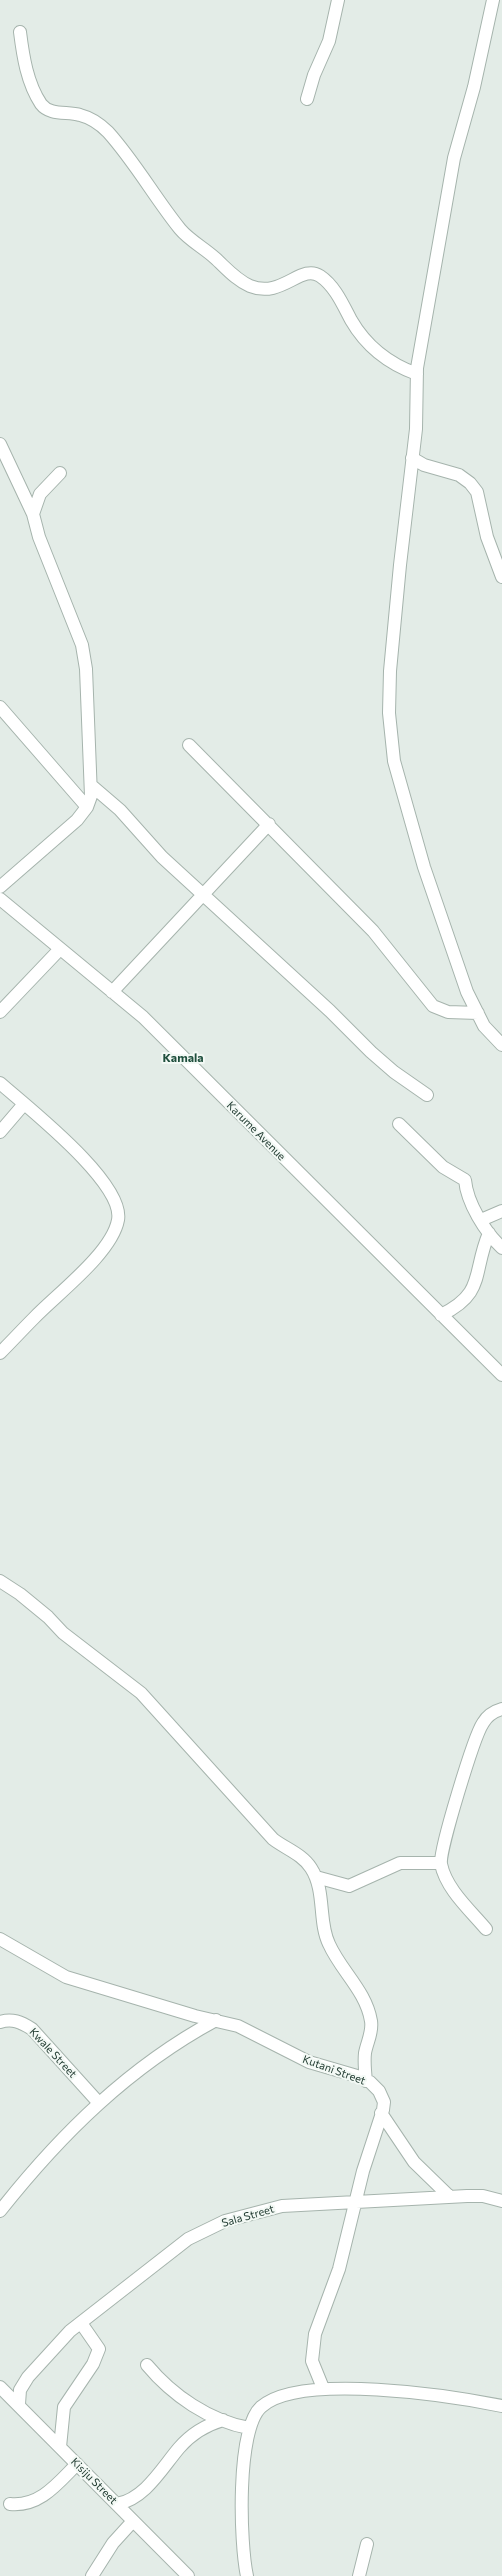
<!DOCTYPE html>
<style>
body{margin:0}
canvas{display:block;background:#e3ece7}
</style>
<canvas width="502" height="2576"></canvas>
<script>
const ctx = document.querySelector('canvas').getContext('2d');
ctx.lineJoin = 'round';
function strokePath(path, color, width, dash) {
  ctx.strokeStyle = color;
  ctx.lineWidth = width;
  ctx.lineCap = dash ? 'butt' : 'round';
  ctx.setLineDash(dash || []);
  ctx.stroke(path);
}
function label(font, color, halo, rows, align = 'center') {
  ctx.font = font + ' Commissioner,sans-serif';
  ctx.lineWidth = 4;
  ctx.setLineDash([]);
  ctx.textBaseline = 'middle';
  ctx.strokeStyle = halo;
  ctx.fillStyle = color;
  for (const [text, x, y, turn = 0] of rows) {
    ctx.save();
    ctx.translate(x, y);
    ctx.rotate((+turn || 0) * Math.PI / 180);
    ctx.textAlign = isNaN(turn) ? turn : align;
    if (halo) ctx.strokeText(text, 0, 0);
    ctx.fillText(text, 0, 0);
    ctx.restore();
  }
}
const minor = new Path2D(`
 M493,0L474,87L454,158L417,368L416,429L400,565L390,671L389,713L394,761L424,867L467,992L484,1026L502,1045
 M20,32C23,56 27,83 41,104C50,116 68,111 80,115C92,118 100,124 108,132C135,162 155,198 180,229C189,240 204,248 215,258C226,268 236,280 250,286C282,299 301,263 320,276C335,286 343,305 351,320C366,346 389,364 417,374
 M307,99L314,75L329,41L338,0
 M0,444L33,514
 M412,458L424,465L459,475L470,483L477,492L487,537L502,577
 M0,707L87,807
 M189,745L373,931L433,1006L448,1012L478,1013
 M92,786L120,810L162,857L330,1011L371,1052L394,1072L427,1095
 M0,887L77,820L87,807L91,796L86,669L82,645L39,537L33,514L40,494L60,473
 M0,899L143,1017L502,1375
 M112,992L269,824
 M0,1012L60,949
 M0,1083C27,1107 125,1183 118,1220C112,1253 57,1294 34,1318C22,1330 11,1342 0,1353
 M399,1124L443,1167L465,1180C467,1203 485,1232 502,1248
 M0,1132L24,1104
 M481,1220L502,1211
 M441,1315C486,1293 472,1273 489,1233
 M0,1581L20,1594L48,1617L63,1633L141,1693L273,1839C286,1849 302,1854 311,1868C326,1891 318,1922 329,1944C341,1971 366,1991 371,2021C373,2032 367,2042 365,2053C364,2062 365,2072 366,2081
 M316,1877L349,1886L400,1863H441
 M486,1929C470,1910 446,1889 441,1864C439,1851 474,1736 483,1723C487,1716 495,1711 502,1709
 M0,1939L66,1977L195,2016L238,2026L309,2062L357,2076L370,2082L379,2091L384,2102L383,2110L363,2171L339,2269L315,2334L312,2361L323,2388
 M0,2022C12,2018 21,2022 32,2029L98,2102
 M381,2113L414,2162L450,2197
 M0,2211C61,2134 129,2067 216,2020
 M147,2365C172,2395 209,2421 249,2428
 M0,2387L188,2576
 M19,2404L20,2390L28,2377L70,2331L188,2239L225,2221L282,2206L467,2196H483L502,2201
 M60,2447L64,2407L93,2364L99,2349L81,2323
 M10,2504C40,2507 58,2483 77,2464
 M117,2504C145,2499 162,2468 179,2448C191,2434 206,2425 223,2420
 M92,2576L113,2543L133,2521
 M247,2576C240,2544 236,2430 261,2407C300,2372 452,2396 502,2406
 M359,2576L367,2544`);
strokePath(minor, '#a6b4ad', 14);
strokePath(minor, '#fff', 12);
label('11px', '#233d33', '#f3f9f5', [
 ["Karume Avenue",256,1131,45],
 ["Kwale Street",53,2053,47],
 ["Kutani Street",334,2070,20],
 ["Sala Street",248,2216,-16],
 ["Kisiju Street",94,2481,45]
]);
label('bold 12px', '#1f4f3d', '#f3f9f5', [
 ["Kamala",183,1058]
]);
</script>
